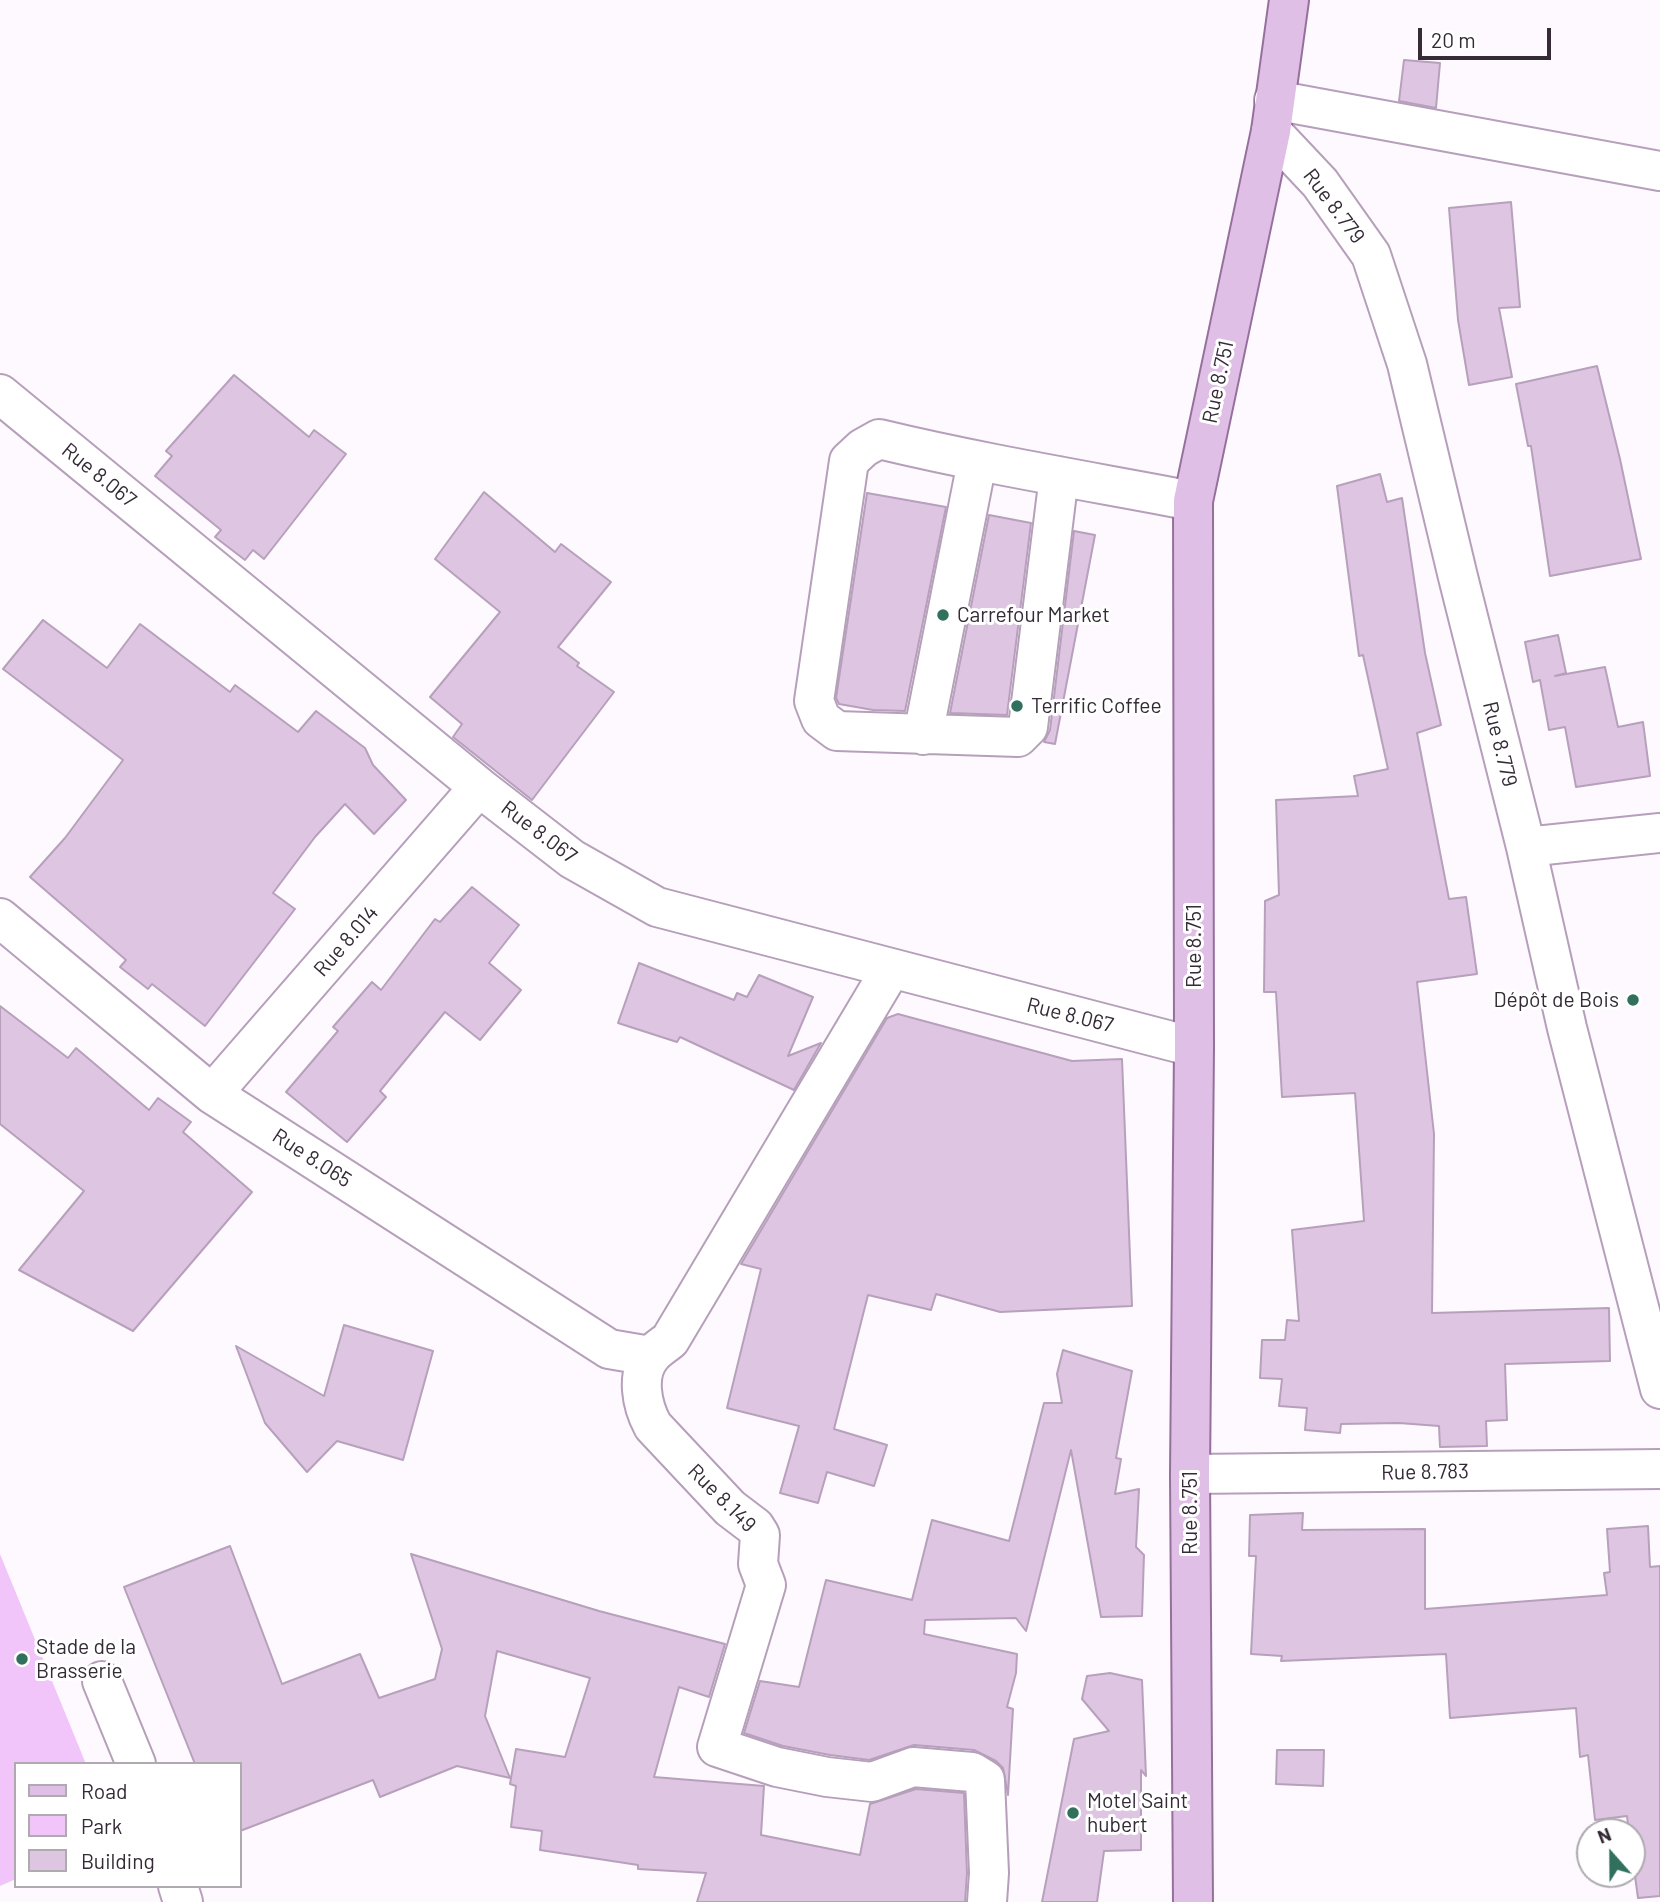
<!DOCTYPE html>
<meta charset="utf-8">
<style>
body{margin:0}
#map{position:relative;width:1660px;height:1902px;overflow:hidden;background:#fef9ff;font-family:Barlow,sans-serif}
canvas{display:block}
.legend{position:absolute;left:14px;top:1762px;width:228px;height:126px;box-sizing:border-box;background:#fff;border:2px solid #aeaaaf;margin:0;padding:9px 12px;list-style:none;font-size:21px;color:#342b36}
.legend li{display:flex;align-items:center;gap:14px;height:35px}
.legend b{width:35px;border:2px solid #aeaaaf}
.north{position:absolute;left:1576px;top:1818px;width:70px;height:70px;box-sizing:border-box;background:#fff;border:2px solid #aeaaaf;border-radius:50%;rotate:339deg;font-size:19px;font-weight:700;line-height:28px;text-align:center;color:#342b36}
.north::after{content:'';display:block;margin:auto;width:24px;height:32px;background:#31705d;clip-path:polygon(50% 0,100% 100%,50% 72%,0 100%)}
.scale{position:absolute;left:1418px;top:28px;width:133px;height:32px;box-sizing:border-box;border:4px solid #342b36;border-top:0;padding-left:9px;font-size:21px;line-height:24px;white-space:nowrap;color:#342b36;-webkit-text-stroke:5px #fff;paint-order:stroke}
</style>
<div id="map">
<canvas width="1660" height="1902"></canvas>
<ul class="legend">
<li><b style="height:9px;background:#dfbfe5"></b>Road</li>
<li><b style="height:19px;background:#f1c5f9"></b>Park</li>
<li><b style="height:19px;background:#dec6e3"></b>Building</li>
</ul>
<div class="north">N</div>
<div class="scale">20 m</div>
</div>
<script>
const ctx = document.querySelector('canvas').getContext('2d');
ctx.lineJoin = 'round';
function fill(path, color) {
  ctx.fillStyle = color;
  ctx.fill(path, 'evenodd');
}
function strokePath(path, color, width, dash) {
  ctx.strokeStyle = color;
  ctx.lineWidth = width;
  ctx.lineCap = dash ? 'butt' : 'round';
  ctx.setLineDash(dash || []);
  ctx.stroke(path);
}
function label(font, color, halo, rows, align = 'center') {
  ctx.font = font + ' Barlow,sans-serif';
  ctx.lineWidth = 6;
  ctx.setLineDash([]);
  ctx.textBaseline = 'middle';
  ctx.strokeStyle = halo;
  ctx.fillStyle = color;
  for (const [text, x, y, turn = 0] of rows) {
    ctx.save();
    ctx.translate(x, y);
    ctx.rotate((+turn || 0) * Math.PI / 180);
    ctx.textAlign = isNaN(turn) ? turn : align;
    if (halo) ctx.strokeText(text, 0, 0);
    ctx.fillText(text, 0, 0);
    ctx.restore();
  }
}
fill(new Path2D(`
 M0,1554L86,1764H16V1879L0,1886Z`), '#f1c5f9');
const building = new Path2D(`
 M1404,60L1440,63L1436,108L1399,101Z
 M1511,202L1520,307L1499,308L1512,377L1469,385L1458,320L1449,208Z
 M1597,366L1620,459L1641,559L1550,576L1531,446H1528L1516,384Z
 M234,375L309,437L314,430L346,454L264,559L253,550L245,560L215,537L221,530L155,476L172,456L166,451Z
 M1380,474L1387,502L1402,498L1425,653L1441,725L1417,733L1449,899L1466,897L1477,974L1417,982L1434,1134L1432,1313L1609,1308L1610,1361L1505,1364L1507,1420L1486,1421L1487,1446L1440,1447L1439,1426L1399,1423L1341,1424L1340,1433L1305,1430L1307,1408L1279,1406L1282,1379L1260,1378L1262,1340H1285L1287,1320L1299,1321L1292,1230L1364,1221L1355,1093L1282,1097L1276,992H1264L1265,901L1279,895L1276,800L1358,796L1354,776L1388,769L1363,655L1359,656L1337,486Z
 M484,492L555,552L561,544L611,582L558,647L579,663L577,666L614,692L532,800L453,737L462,724L430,697L500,612L435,559Z
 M867,493L946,507L905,711L873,710L839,704L836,698Z
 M989,515L1031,523L1007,715L950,713Z
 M1074,531L1095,535L1055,744L1044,742L1050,730Z
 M43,620L107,668L140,624L230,692L235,685L298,732L316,711L365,748L373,765L406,800L374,834L345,804L315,837L273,893L295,909L205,1026L152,984L148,989L120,967L126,960L30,877L65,838L123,760L3,669Z
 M1558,635L1566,673L1555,676L1605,667L1618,727L1643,722L1650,776L1576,787L1565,727L1549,730L1540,680L1533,682L1525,642Z
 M472,887L519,925L489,963L521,990L480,1040L445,1012L380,1091L386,1097L347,1142L286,1092L338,1031L333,1027L372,982L381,990L435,919L440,922Z
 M639,963L734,1000L737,993L747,997L759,975L813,997L788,1056L821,1043L794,1090L680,1037L677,1042L618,1023Z
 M0,1006L68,1058L76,1048L149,1110L158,1098L191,1122L183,1132L252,1192L133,1331L19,1270L84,1191L0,1124Z
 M898,1014L1072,1061L1122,1059L1132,1306L1000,1312L936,1294L931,1310L868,1295L834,1429L887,1445L874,1486L827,1472L818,1503L780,1493L799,1426L727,1408L761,1269L741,1264L887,1018Z
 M344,1325L433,1351L403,1460L337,1441L307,1472L265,1423L236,1346L324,1396Z
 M1063,1350L1132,1371L1116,1458L1121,1459L1115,1494L1139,1489L1136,1547L1144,1555L1142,1616L1101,1617L1071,1450L1026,1631L1016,1618L925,1620L924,1634L1017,1654L1016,1673L1007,1707L1013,1709L1008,1795L1003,1768L996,1761L974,1750L914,1745L869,1760L830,1755L783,1746L744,1733L760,1681L799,1687L826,1580L912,1600L932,1520L1009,1541L1044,1403H1062L1057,1374Z
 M1303,1513L1302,1530L1425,1529V1609L1607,1595L1604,1573L1610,1572L1607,1529L1648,1526L1650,1567L1660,1566V1896L1638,1898L1632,1854V1832H1629L1627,1816L1595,1820L1588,1755L1580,1757L1576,1708L1450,1718L1446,1654L1281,1661L1282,1656L1251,1654L1256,1556H1249L1250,1515Z
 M230,1546L282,1684L360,1654L379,1698L435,1679L442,1649L411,1554L599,1611L725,1644L709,1697L679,1687L654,1777L764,1786L761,1835L860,1855L870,1804L916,1789L964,1793L967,1873L965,1902H697L706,1873L638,1869V1865L540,1850L542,1831L511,1827L516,1786L510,1784L516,1749L565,1757L590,1678L497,1651L485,1716L510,1778L457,1766L380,1797L373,1780L240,1831V1764H195L124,1587Z
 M1110,1673L1142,1680L1146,1776L1141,1770V1850L1104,1851L1097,1902H1042L1074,1739L1109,1731L1082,1699L1087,1676Z
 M1277,1750H1324L1323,1786L1276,1784Z`);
fill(building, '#dec6e3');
strokePath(building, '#b7a0bb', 2);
const minor = new Path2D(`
 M1274,100L1660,171
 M1271,131L1320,183L1371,255L1407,364L1458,577L1526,847L1567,1028L1660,1389
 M0,394L479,787L572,859L657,907L1194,1047
 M1059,476L1028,727L1018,737L837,731L821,719L814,701L849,461L863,448L879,439C983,464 1088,481 1193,501
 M923,735L977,462
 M1526,847L1660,833
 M0,918L212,1094L609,1349L650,1356
 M891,969L670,1340C664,1345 657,1349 652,1355C635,1374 642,1406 653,1426L730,1508L755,1527L760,1535L758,1564L766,1585L717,1747L777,1767L827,1777L872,1782L913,1767L972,1772L985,1780L989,1873L987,1902
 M212,1094L479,787
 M1190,1474L1660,1469
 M102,1681L136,1764
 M178,1886L183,1902`);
const major = new Path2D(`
 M1193,1902L1190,1474L1194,1047L1193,501L1271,131L1289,0`);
strokePath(minor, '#b69fba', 42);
strokePath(major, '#96709d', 42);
strokePath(minor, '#fff', 38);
strokePath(major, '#dfbfe5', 38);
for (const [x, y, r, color] of [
 [943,615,7,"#31705d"],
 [1017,706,7,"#31705d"],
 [1633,1000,7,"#31705d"],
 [22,1659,7,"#31705d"],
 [1073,1813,7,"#31705d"]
]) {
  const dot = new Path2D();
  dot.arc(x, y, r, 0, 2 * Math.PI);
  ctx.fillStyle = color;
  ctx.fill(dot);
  strokePath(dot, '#fff', 2.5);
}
label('21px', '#342b36', '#fff', [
 ["Rue 8.779",1334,206,53],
 ["Rue 8.751",1218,382,-78],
 ["Rue 8.067",99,475,39],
 ["Rue 8.779",1500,744,76],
 ["Rue 8.067",539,832,37],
 ["Rue 8.014",346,941,-49],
 ["Rue 8.751",1194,946,-90],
 ["Rue 8.067",1070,1015,14],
 ["Rue 8.065",312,1158,33],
 ["Rue 8.783",1425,1472,-1],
 ["Rue 8.149",722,1498,45],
 ["Rue 8.751",1190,1513,-90]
]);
label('21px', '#342b36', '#fff', [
 ["Carrefour Market",957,615],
 ["Terrific Coffee",1031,706],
 ["Dépôt de Bois",1619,1000,"right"],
 ["Stade de la",36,1647],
 ["Brasserie",36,1671],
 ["Motel Saint",1087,1801],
 ["hubert",1087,1825]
], 'left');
</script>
